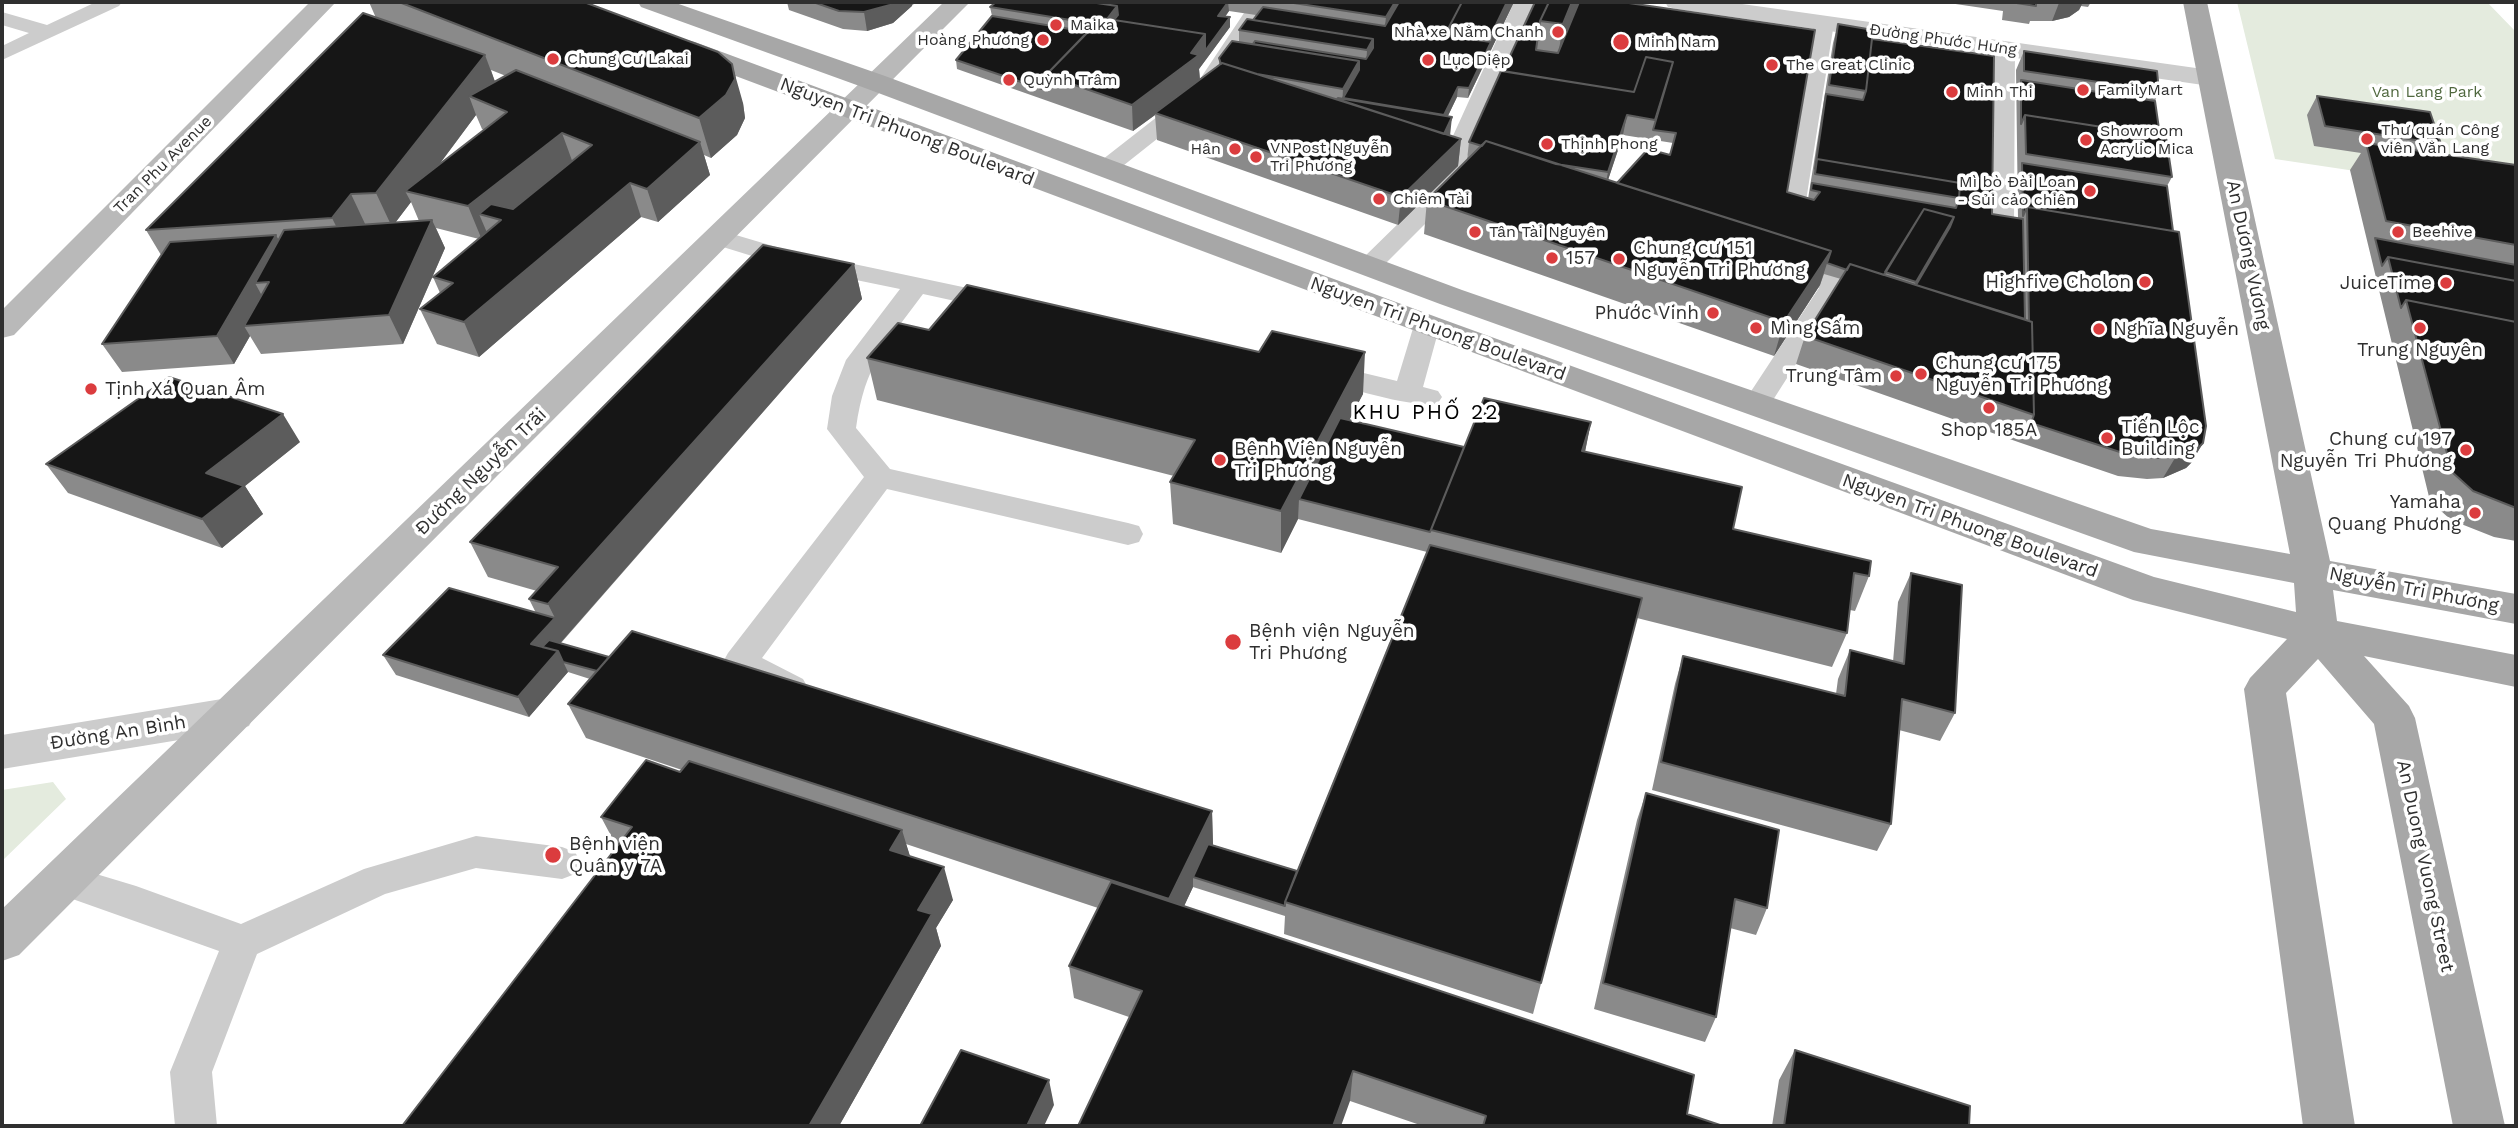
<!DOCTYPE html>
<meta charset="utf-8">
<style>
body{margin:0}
#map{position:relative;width:2518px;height:1128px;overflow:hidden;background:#fff;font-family:"Work Sans",sans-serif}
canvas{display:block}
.frame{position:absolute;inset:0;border:4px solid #2f2f2f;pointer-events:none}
</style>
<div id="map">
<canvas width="2518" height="1128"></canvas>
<div class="frame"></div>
</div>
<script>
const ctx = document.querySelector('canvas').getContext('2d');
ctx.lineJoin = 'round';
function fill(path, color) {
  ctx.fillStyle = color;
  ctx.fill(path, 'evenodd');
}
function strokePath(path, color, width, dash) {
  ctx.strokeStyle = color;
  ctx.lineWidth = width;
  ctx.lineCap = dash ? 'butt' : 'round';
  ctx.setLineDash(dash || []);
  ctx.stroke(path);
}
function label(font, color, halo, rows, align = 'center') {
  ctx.font = font + ' "Work Sans",sans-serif';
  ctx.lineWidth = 7;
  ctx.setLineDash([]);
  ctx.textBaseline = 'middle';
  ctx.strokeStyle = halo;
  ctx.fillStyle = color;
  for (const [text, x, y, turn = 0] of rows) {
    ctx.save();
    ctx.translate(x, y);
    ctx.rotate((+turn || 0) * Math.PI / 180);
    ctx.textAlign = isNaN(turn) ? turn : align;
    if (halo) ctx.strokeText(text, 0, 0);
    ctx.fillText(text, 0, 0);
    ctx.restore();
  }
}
fill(new Path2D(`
 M2237,2H2487L2516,32V195L2275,159Z
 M53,782L66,799L2,861V790Z`), '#e4ebde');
fill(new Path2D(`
 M96,2H122L119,6L2,60V46L29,33L2,25V12L47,25Z
 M1514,2H1534L1467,157L1479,161L1483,166L1378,271L1369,274L1360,271L1356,266L1360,261L1455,168L1446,165L1442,160Z
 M1251,11L1258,13L1261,17L1210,97L1114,173H1098L1094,168L1098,163L1194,88L1244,13Z
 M1824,17L1831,19L1834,23L1806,201L1803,206L1794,208L1785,206L1782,201L1814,23L1817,19Z
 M2004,42L2012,43L2015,48L2014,222L2011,227L2002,229L1993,227L1990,222L1993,48L1996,43Z
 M719,230L783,249L1010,297L1014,303L1010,309L1001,311L923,294C886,344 865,364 856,428L890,469L1128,523L1139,526L1143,534L1139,542L1128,545L887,489L762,658L803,679L808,688L803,697L791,701L779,697L728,671L723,662L728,653L864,477L827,429L832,396L846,360L900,289L778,264L710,243L706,238L710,233Z
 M1782,259L1885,292L1889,298L1885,304L1876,306L1840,295L1766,411L1756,414L1746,411L1742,405L1819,288L1773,272L1769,267L1773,262Z
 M1427,317L1436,319L1440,325L1423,387L1438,391L1442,397L1438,403C1415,410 1340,385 1312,378L1308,372L1312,366L1322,363L1397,381L1414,325L1418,319Z
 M476,836L562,847L575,852L581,863L575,874L562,879L476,868L385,894L257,954L212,1072L217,1126H175L170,1072L219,951L50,891L44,880L50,869L63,864L136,886L241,924L364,869Z`), '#ccc');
fill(new Path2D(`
 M1665,2H1728L2210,70L2219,72L2223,78L2219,84L2210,86L1677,9L1668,7Z`), '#ccc');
fill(new Path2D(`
 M234,697L249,702L255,714L249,726L234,731L2,769V735Z`), '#ccc');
fill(new Path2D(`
 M310,2H336L14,335L2,338V310Z
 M944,2H970L19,955L2,961V909Z`), '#b9b9b9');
fill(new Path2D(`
 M638,2H673L885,76L1462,290L2151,529L2290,554L2183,2H2207L2330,561L2516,594V624L2333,590L2337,621L2516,655V687L2364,656L2409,706L2415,718L2505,1126H2453L2374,724L2318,659L2286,693L2355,1126H2303L2244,689L2250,678L2287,639L2133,600L677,54L673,48L677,42L686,40L695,42L1439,318L2154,577L2296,612L2294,583L2134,552L1440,304L865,88L641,7Z`), '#a7a7a7');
fill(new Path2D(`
 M369,2H584L743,103L745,118L737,135L711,158L704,155L710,175L658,222L641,217L479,357L437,344L420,309L440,293L433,277L479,239L436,228L445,248L403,344L261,354L250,336L234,364L122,372L102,344L161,255L146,230L376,18ZM491,70L506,76L495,82ZM476,115L482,129L484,130L439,165ZM411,202L419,221L395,223Z
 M787,2H916L893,23L867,31L843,29L789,10Z
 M996,2H1514L1468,98L1457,97L1448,116L1450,136L1461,139L1458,166L1398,225L1157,140L1155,115L1133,131L957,69L956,60L992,16L990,7ZM1229,11L1256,15L1253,20L1239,30V42L1219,58V65L1200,79L1199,69L1230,27V17H1225Z
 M1535,2L1787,192L1808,199L1833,43L1838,24L1872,39L1992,214L2018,218L2016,70L2024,51L2159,91L2155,101L2160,136L2172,177L2167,186L2203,443L2191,463L2186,468L2163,478L2147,479L2118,476L2021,443L1796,364L1805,336L1841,279L1824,274L1820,285L1774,356L1424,234L1427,200L1467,160L1469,142L1503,71ZM1623,135L1673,143L1670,155L1617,183L1608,180Z
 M1942,2H2091L2088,7L2081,6L2079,10L2069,17L2052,21H2030L2029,24L2002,20L2003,11Z
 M2317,96L2441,144L2436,153L2516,165V541L2494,537L2451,520L2430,501L2350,170L2361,153L2314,146L2307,115Z
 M854,264L862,299L561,643L609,657L1212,811L1213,845L1297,871L1427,552L1298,519L1281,553L1173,524L1170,482L1174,476L877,400L867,358L929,330L1363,394L1349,420L1464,447L1591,422L1585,451L1733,529L1869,576L1855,611L1850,610L1847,633L1832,667L1637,618L1533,1014L1284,934L1285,916L1193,887L1184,906L1687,1114L1723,1126H1423L1350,1101L1129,1017L1074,998L1069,966L1098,908L906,844L910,856L953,900L936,928L941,946L839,1126H402L617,847L601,817L680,772L682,770L586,738L568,704L590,679L568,672L529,717L396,675L383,655L536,613L529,599L537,591L488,577L470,542Z
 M300,442L245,486L263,514L222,548L68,493L46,464Z
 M1911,573L1955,713L1940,741L1899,730L1891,824L1877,851L1652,790L1675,684L1683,656L1836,694L1838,679L1850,650L1893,662L1898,602Z
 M1646,793L1767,908L1756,935L1730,928L1716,1017L1705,1042L1594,1009L1637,820Z
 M1795,1050L1969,1126H1772L1779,1080Z`), '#8a8a8a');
fill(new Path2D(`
 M894,2H912V6L893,23L867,31L864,12Z
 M1228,2L1229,11L1219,25L1218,16Z
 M1395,2H1404L1384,35L1386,17Z
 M1507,2H1514L1468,98L1469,88L1491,42L1492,33Z
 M1572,2H1581L1557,63L1563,24Z
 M2063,2H2083L2079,10L2069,17L2052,21L2059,3Z
 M1117,6L1119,25H1101Z
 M1230,17V27L1199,69L1200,81L1155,113V115L1133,131L1132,105L1205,34Z
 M1373,39L1372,57L1366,69L1367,50Z
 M485,55L497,87L469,96L476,115L417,194L405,191L411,202L392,227L376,193Z
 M1359,61L1358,80L1342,108L1343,89Z
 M732,64L743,103L745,118L737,135L711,158L699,118Z
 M1458,87L1457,97L1439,134L1440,124Z
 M1627,115L1623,135L1604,192L1608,172Z
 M1452,117L1450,136L1440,141Z
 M562,133L574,166L501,220L479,214L488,235L482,240L468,206Z
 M1461,139L1458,166L1398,225L1401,197Z
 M700,142L710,175L658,222L647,189Z
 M630,183L641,217L479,357L464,322Z
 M351,194L367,228L349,252L332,218Z
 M1954,217L1946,237L1912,291L1916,282Z
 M432,220L445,248L403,344L389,315Z
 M276,235L291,263L269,282L255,283L267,305L244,326L250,336L234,364L217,336Z
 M1831,251L1820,285L1774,356L1784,322Z
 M854,264L862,299L548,657L531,644L555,618L548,604Z
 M1365,352L1363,394L1307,501L1299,499L1298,519L1281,553V511Z
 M283,414L300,442L245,486L263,514L222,548L202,519L206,473Z
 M1591,422L1584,457L1582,451Z
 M2203,443L2191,463L2186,468L2163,478L2175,458Z
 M558,651L568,672L529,717L518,697Z
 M1212,811L1213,844L1197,878L1193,877V887L1172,932L1169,899Z
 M902,830L912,863L890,850Z
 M944,867L953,900L936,928L941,946L839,1126H809L918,910Z
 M1353,1071L1350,1101L1341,1126H1333Z
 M1049,1080L1054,1105L1044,1126H1027Z`), '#5c5c5c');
const building = new Path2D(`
 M399,2H584L718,52L732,64L735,79L726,95L699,118Z
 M813,2H894L890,5L864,12L839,11Z
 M996,2H1090L1117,6L1107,19L1101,18L1095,24L990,7Z
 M1090,2H1228L1218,16L1230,17L1205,51V34L1114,20L1118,15L1117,6Z
 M1287,2H1395L1386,17Z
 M1399,2H1462L1449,27L1448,36L1491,42L1469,88L1458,87L1444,115L1343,98L1359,70V61L1253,44L1255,41L1366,59L1373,48V39L1253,20L1263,7L1385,26Z
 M1462,2H1507L1492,33L1449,27Z
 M1535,2H1549L1540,21L1536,50L1558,53L1579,2H1622L1815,30L1787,192L1814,200L1820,192L1811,190L1812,183L1956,208L1959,198L1960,183L1817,159L1815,169L1826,94L1863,100L1866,91L1872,39L1994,56L1992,214L2023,219L2025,319L1916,285L1950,227L1954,217L1924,209L1884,275L1850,264L1847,270L1827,263L1831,251L1617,183L1648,149L1670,155L1676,133L1653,130L1673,62L1646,57L1634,92L1503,71Z
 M1549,2H1572L1563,24L1540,21Z
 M2010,2H2063L2036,3V6Z
 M363,13L485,55L376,193L351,194L332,218L146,230Z
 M992,16L1088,32L1046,75L1048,91L956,60Z
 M1101,18L1205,34L1191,53L1199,55L1132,105L1046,75Z
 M1247,19L1373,39L1367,50L1239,30Z
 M1838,24L1873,30L1866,91L1829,85Z
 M1232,41L1359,61L1343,89L1257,74L1222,63L1221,64L1219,58Z
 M2024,51L2157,71L2159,91L2024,71Z
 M1646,57L1673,62L1655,120L1627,115L1608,172L1556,164L1486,141L1482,146L1469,142L1501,71L1634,92Z
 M1222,63L1461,139L1401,197L1155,113Z
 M516,70L700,142L647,189L630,183L464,322L420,309L453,283L433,277L501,220L479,214L491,204L513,209L592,145L562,133L468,206L405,191L507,112L469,96Z
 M2021,80L2155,101L2160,136L2025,115L2021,124Z
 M2317,96L2430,112L2441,144L2325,126Z
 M1338,98L1452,117L1444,134L1337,99Z
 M2025,115L2166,137L2172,177L2026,154Z
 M1486,141L1831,251L1784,322L1427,200Z
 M2366,143L2516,165V245L2386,221Z
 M1817,159L1960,183L1959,198L1815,174Z
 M2022,163L2167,186L2173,231L2027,207L2023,216Z
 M2027,207L2179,232L2206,426L2203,443L2198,448L2175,458H2159L2129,455L2031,423L2034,415L2032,322L2029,321Z
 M1924,209L1954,217L1916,282L1885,272Z
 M432,220L389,315L244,326L269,282L255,283L284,230Z
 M276,235L217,336L102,344L170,242Z
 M2375,238L2516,265V281L2388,257L2382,266Z
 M763,245L854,264L548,604L529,599L558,567L470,542Z
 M2388,257L2516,281V322L2406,300L2401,308Z
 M1850,264L2032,322L2034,415L1805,336Z
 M967,285L1259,352L1272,331L1365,352L1281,511L1170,482L1195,440L867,358L898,323L929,330Z
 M2406,300L2516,322V508L2473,491L2452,472Z
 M169,377L283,414L206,473L244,486L202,519L46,464Z
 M1484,398L1591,422L1582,451L1742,487L1733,529L1871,561L1869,576L1854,573L1847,633L1431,530Z
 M1340,418L1464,447L1430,532L1299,499Z
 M1430,545L1642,598L1541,983L1285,902Z
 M1911,573L1962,585L1955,713L1902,699L1891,824L1661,762L1683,656L1845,696L1850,650L1904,664Z
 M449,588L555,618L531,644L558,651L518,697L383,655Z
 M632,631L1212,811L1169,899L568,704Z
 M549,640L609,657L597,671L563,662L558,651L542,647Z
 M646,760L680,772L689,761L902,830L890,850L944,867L918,910L932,914L809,1126H402L632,827L601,817Z
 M1646,793L1779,830L1767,908L1735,899L1716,1017L1603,983Z
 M1208,844L1297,871L1285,902V906L1193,877Z
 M1111,882L1694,1075L1687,1114L1723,1126H1483L1486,1116L1353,1071L1333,1126H1078L1142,991L1069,966Z
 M961,1050L1049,1080L1027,1126H920Z
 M1795,1050L1970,1106L1969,1126H1784Z`);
fill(building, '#161616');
strokePath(building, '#5c5c5c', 2);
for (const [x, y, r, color] of [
 [1056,25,7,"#db3c3e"],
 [1558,32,7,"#db3c3e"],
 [1043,40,7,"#db3c3e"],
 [1621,42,9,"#db3c3e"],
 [553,59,7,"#db3c3e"],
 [1428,60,7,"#db3c3e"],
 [1772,65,7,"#db3c3e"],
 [1009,80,7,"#db3c3e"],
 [2083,90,7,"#db3c3e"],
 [1952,92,7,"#db3c3e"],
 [2367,139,7,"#db3c3e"],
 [2086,140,7,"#db3c3e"],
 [1547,144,7,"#db3c3e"],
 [1235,149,7,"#db3c3e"],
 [1256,157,7,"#db3c3e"],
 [2090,191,7,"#db3c3e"],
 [1379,199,7,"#db3c3e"],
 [1475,232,7,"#db3c3e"],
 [2398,232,7,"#db3c3e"],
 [1552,258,7,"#db3c3e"],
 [1619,259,7,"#db3c3e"],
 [2145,282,7,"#db3c3e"],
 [2446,283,7,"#db3c3e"],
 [1713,313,7,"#db3c3e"],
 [1756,328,7,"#db3c3e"],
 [2420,328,7,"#db3c3e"],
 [2099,329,7,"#db3c3e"],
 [1921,374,7,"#db3c3e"],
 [1896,376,7,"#db3c3e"],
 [91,389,7,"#db3c3e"],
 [1989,408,7,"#db3c3e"],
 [2107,438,7,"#db3c3e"],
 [2466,450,7,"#db3c3e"],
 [1220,460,7,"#db3c3e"],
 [2475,513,7,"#db3c3e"],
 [1233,642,9,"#db3c3e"],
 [553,855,9,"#db3c3e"]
]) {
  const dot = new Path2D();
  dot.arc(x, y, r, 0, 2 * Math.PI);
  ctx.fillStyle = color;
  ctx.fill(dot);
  strokePath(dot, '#fff', 2.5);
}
label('16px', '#2f2f2f', '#fff', [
 ["Maika",1070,25],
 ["Nhà xe Năm Chanh",1544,32,"right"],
 ["Hoàng Phương",1029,40,"right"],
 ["Minh Nam",1637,42],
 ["Chung Cư Lakai",567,59],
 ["Lục Diệp",1442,60],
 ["The Great Clinic",1786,65],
 ["Quỳnh Trâm",1023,80],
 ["FamilyMart",2097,90],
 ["Minh Thi",1966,92],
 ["Thư quán Công",2381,130],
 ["viên Văn Lang",2381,148],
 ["Showroom",2100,131],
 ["Acrylic Mica",2100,149],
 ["Thịnh Phong",1561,144],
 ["VNPost Nguyễn",1270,148],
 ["Tri Phương",1270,166],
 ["Hân",1221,149,"right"],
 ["Mì bò Đài Loan",2076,182,"right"],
 ["- Sủi cảo chiên",2076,200,"right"],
 ["Chiêm Tài",1393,199],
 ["Tân Tài Nguyên",1489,232],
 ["Beehive",2412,232]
], 'left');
label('16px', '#2f2f2f', '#fff', [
 ["Đường Phước Hưng",1943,40,8],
 ["Tran Phu Avenue",163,165,-45]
]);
label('16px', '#50683f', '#fff', [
 ["Van Lang Park",2427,92]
]);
label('19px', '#2f2f2f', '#fff', [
 ["Nguyen Tri Phuong Boulevard",907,132,21],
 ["An Dương Vương",2248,255,78],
 ["Nguyen Tri Phuong Boulevard",1438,329,20],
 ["Đường Nguyễn Trãi",481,472,-44],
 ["Nguyen Tri Phuong Boulevard",1970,526,20],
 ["Nguyễn Tri Phương",2414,590,11],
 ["Đường An Bình",118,733,-9],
 ["An Duong Vuong Street",2425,866,78]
]);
label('19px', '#2f2f2f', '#fff', [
 ["Chung cư 151",1633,248],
 ["Nguyễn Tri Phương",1633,270],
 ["157",1566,258],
 ["Highfive Cholon",2131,282,"right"],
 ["JuiceTime",2432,283,"right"],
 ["Phước Vinh",1699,313,"right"],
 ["Mìng Sấm",1770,328],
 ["Nghĩa Nguyễn",2113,329],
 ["Trung Nguyên",2420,350,"center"],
 ["Chung cư 175",1935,363],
 ["Nguyễn Tri Phương",1935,385],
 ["Trung Tâm",1882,376,"right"],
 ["Tịnh Xá Quan Âm",105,389],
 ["Tiến Lộc",2121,427],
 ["Building",2121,449],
 ["Shop 185A",1989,430,"center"],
 ["Chung cư 197",2452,439,"right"],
 ["Nguyễn Tri Phương",2452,461,"right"],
 ["Bệnh Viện Nguyễn",1234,449],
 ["Tri Phương",1234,471],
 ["Yamaha",2461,502,"right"],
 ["Quang Phương",2461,524,"right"],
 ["Bệnh viện Nguyễn",1249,631],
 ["Tri Phương",1249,653],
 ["Bệnh viện",569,844],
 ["Quân y 7A",569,866]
], 'left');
ctx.letterSpacing = '2px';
label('21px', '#000', '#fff', [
 ["KHU PHỐ 22",1426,413]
]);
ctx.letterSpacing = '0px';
</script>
